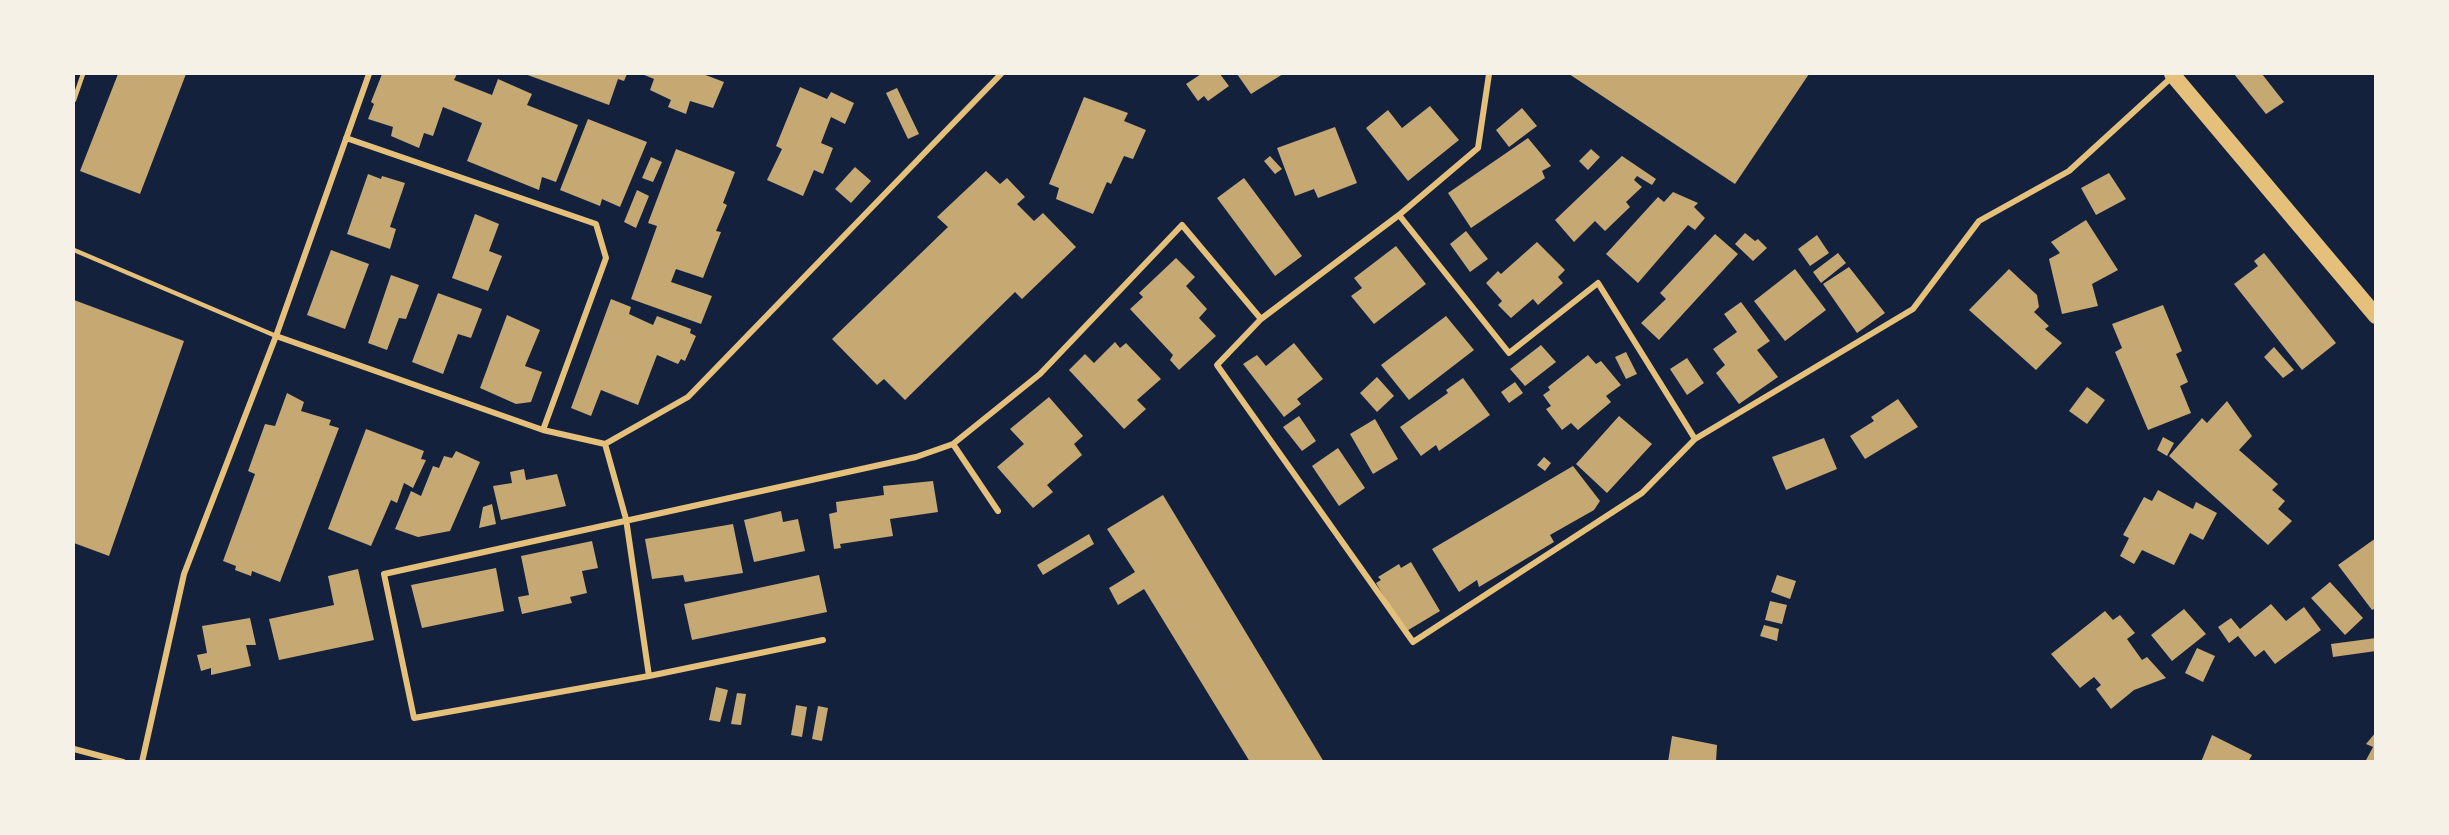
<!DOCTYPE html>
<style>
body{margin:0}
#map{position:relative;width:2449px;height:835px;overflow:hidden;background:#14213d;font-family:Spectral,serif}
canvas{display:block}
.frame{position:absolute;inset:0;border:75px solid #f6f1e7;pointer-events:none}
</style>
<div id="map">
<canvas width="2449" height="835"></canvas>
<div class="frame"></div>
</div>
<script>
const ctx = document.querySelector('canvas').getContext('2d');
ctx.lineJoin = 'round';
function fill(path, color) {
  ctx.fillStyle = color;
  ctx.fill(path, 'evenodd');
}
function strokePath(path, color, width, dash) {
  ctx.strokeStyle = color;
  ctx.lineWidth = width;
  ctx.lineCap = dash ? 'butt' : 'round';
  ctx.setLineDash(dash || []);
  ctx.stroke(path);
}
fill(new Path2D(`
 M118,74H186L140,194L80,171Z
 M382,74H457L454,80L492,95L498,79L532,94L527,105L578,125L556,182L542,177L539,190L467,161L482,123L443,107L433,136L424,133L419,148L391,136L393,127L368,119L374,104L371,102Z
 M525,74H627L624,81L618,79L609,105Z
 M642,74H703L724,82L713,108L690,101L686,114L668,107L671,100L650,90L654,79Z
 M1201,74H1220L1229,86L1208,101L1204,96L1198,101L1186,84Z
 M1237,74H1283L1251,94Z
 M1569,74H1809L1735,184Z
 M2234,74H2262L2284,102L2266,114Z
 M800,87L827,99L831,92L854,103L845,124L831,117L821,143L833,148L823,174L814,170L803,196L767,180L782,149L776,146Z
 M897,88L919,134L908,139L886,93Z
 M1084,97L1128,113L1124,121L1146,130L1133,159L1124,156L1111,184L1107,182L1093,214L1056,199L1059,188L1049,184Z
 M1430,106L1459,140L1408,181L1366,128L1388,110L1402,128Z
 M1522,108L1537,126L1509,147L1496,130Z
 M588,119L647,142L620,207L602,199L600,206L560,190Z
 M1335,127L1357,183L1318,198L1314,189L1295,196L1277,148Z
 M1528,138L1551,166L1542,171L1545,178L1471,228L1448,193Z
 M676,149L735,172L723,203L727,205L716,231L721,232L703,278L676,269L671,282L712,296L701,324L631,299L657,226L648,223Z
 M1591,149L1600,157L1588,170L1579,161Z
 M1270,156L1282,169L1275,174L1264,161Z
 M1622,156L1656,179L1652,185L1637,176L1634,180L1642,187L1626,202L1630,207L1605,231L1595,221L1574,242L1555,220Z
 M651,157L662,162L653,182L642,178Z
 M855,167L871,181L851,203L835,189Z
 M986,171L1000,184L1007,178L1025,197L1017,204L1034,221L1043,213L1076,247L1022,299L1015,292L905,400L884,379L877,385L832,339L948,227L937,217Z
 M2109,173L2126,199L2096,215L2081,188Z
 M368,174L381,179L382,176L405,183L390,227L396,229L390,249L347,234Z
 M1244,178L1302,256L1275,276L1217,198Z
 M637,190L649,196L636,228L624,222Z
 M1673,192L1698,203L1694,207L1705,218L1695,230L1688,225L1638,283L1606,254L1658,197L1664,202Z
 M475,214L499,224L489,251L502,256L488,291L452,278Z
 M2086,220L2118,270L2092,284L2098,306L2062,314L2049,259L2060,253L2051,242Z
 M1466,231L1488,259L1470,272L1450,244Z
 M1745,233L1755,241L1758,239L1767,248L1753,261L1735,244Z
 M1715,234L1738,254L1659,340L1641,323L1666,299L1660,293Z
 M1817,235L1829,253L1810,266L1798,249Z
 M1537,242L1565,270L1558,277L1563,283L1538,305L1533,299L1511,318L1498,305L1502,301L1486,283L1498,271L1501,274Z
 M1396,246L1426,284L1374,324L1351,296L1362,288L1354,278Z
 M331,250L369,264L345,329L307,315Z
 M1838,253L1846,263L1821,283L1813,272Z
 M2264,253L2336,343L2302,370L2234,284L2258,266L2254,261Z
 M1176,258L1195,277L1186,286L1207,309L1199,318L1216,336L1179,370L1170,360L1173,355L1130,309L1143,297L1139,293Z
 M1849,267L1885,313L1857,333L1823,284Z
 M1795,269L1826,310L1785,341L1754,301Z
 M2009,269L2037,295L2039,307L2034,312L2049,326L2045,329L2062,343L2036,370L1969,310Z
 M391,275L419,285L406,319L399,318L387,350L368,343Z
 M438,293L482,309L471,338L458,334L443,374L412,362Z
 M611,299L631,307L629,314L653,325L657,316L691,329L690,333L696,336L685,361L681,359L678,364L657,355L638,405L601,390L591,416L571,408Z
 M74,300L184,341L109,556L74,543Z
 M1741,302L1770,341L1757,350L1778,377L1739,404L1716,373L1725,365L1713,349L1737,332L1724,314Z
 M2163,305L2182,351L2176,354L2188,382L2180,386L2191,413L2148,430L2115,352L2122,348L2112,324Z
 M507,315L540,330L525,366L542,372L531,402L516,404L480,388Z
 M1446,316L1474,350L1409,400L1381,365Z
 M1115,342L1120,348L1126,343L1161,379L1137,400L1146,409L1124,429L1069,370L1085,354L1094,363Z
 M1294,343L1323,379L1297,399L1301,404L1284,417L1243,364L1257,355L1266,366Z
 M1541,345L1556,362L1525,386L1510,369Z
 M2274,347L2294,370L2283,378L2264,357Z
 M1626,352L1637,374L1626,379L1615,357Z
 M1588,355L1596,364L1601,361L1621,385L1606,396L1611,402L1578,430L1571,423L1562,430L1546,409L1551,406L1543,395L1550,390L1548,387Z
 M1687,358L1704,383L1687,395L1670,369Z
 M1377,377L1394,396L1377,412L1360,393Z
 M1463,378L1490,415L1439,451L1436,445L1421,456L1400,427L1448,393L1446,390Z
 M1515,382L1523,393L1509,403L1501,392Z
 M2087,387L2105,400L2087,424L2069,411Z
 M287,393L304,402L301,411L331,420L329,425L339,428L280,582L252,571L251,576L235,570L236,566L223,561L255,474L248,471L265,424L275,426Z
 M1049,397L1083,436L1074,444L1082,455L1047,485L1053,492L1033,508L997,467L1024,444L1010,429Z
 M1898,399L1918,427L1865,459L1850,436L1874,421L1871,417Z
 M2227,401L2252,436L2239,450L2278,484L2272,490L2285,501L2278,509L2292,521L2268,545L2169,456L2202,418L2207,423Z
 M1299,416L1316,441L1302,451L1283,427Z
 M1619,416L1652,444L1607,493L1576,464Z
 M1375,419L1398,459L1373,474L1350,434Z
 M366,429L424,451L421,459L426,460L413,488L404,483L397,503L391,500L371,546L328,529Z
 M2163,437L2174,443L2167,456L2157,450Z
 M1824,438L1837,469L1786,490L1772,457Z
 M1338,448L1365,488L1339,506L1312,466Z
 M456,451L480,462L450,531L418,537L395,529L411,491L421,496L433,466L439,468L444,456L452,458Z
 M1544,457L1551,463L1545,471L1537,465Z
 M1573,466L1600,501L1594,510L1550,535L1554,542L1479,587L1477,580L1459,592L1432,549Z
 M524,469L526,480L557,474L566,506L501,520L493,486L512,483L510,472Z
 M933,481L938,512L890,519L893,536L840,544L841,548L834,549L829,514L837,512L836,502L884,495L883,486Z
 M2158,490L2193,509L2196,502L2217,513L2203,540L2190,533L2174,565L2142,550L2134,564L2120,556L2129,538L2123,535L2144,497L2152,501Z
 M1163,495L1324,762H1250L1144,589L1118,605L1109,588L1135,572L1107,529Z
 M492,504L496,524L479,528L483,507Z
 M781,511L783,522L798,519L805,551L754,562L744,520Z
 M733,524L743,573L685,582L683,575L652,579L645,539Z
 M1089,534L1094,544L1043,575L1037,565Z
 M2376,538V608L2372,610L2338,565Z
 M592,541L598,568L582,571L587,593L570,597L572,603L522,614L518,597L529,595L521,556Z
 M1411,562L1440,611L1405,632L1376,583L1381,580L1378,577L1399,564L1401,568Z
 M496,568L504,611L422,628L411,585Z
 M358,569L374,640L279,660L269,619L334,605L328,576Z
 M819,575L827,612L692,640L684,604Z
 M1777,575L1796,581L1790,599L1771,592Z
 M2330,582L2363,618L2345,635L2311,598Z
 M1770,601L1787,605L1782,624L1765,620Z
 M2271,604L2286,621L2304,607L2321,630L2275,664L2264,650L2255,657L2238,636L2229,643L2218,627L2231,618L2240,629Z
 M2184,609L2206,634L2172,661L2151,635Z
 M2105,611L2113,620L2120,615L2135,633L2127,639L2142,660L2147,657L2166,678L2134,690L2111,709L2096,689L2101,685L2094,677L2080,688L2051,654Z
 M250,618L256,645H246L251,666L211,675V668L201,671L197,655L207,653L202,626Z
 M1764,625L1779,629L1777,641L1760,636Z
 M2376,638V651L2333,657L2331,644Z
 M2197,648L2215,656L2203,682L2185,673Z
 M716,687L728,690L720,722L709,720Z
 M737,693L746,694L741,725L731,724Z
 M796,705L807,707L802,737L791,735Z
 M818,706L828,708L822,741L812,739Z
 M2376,732V762H2365L2373,747L2366,744Z
 M2212,735L2252,755L2248,762H2201Z
 M1672,736L1717,745L1716,762H1668Z`), '#c6a872');
strokePath(new Path2D(`
 M74,100L83,74
 M74,250L276,336`), '#e5c07b', 4.5);
strokePath(new Path2D(`
 M1489,74L1478,148L1399,215L1261,319L1217,365L1413,642L1642,493L1695,439L1913,309L1979,221L2069,171L2173,76
 M346,138L596,224L606,258L543,430
 M1399,215L1509,353L1598,283L1695,439
 M276,336L543,430L605,444L688,397L1001,74
 M605,444L626,519L649,676
 M953,444L998,511
 M823,640L649,676L414,718L384,574L916,457L953,444L1040,374L1182,225L1261,319
 M74,749L123,762
 M142,762L184,574L276,336L369,74`), '#e5c07b', 6);
strokePath(new Path2D(`
 M2172,74L2376,316`), '#e5c07b', 16);
</script>
